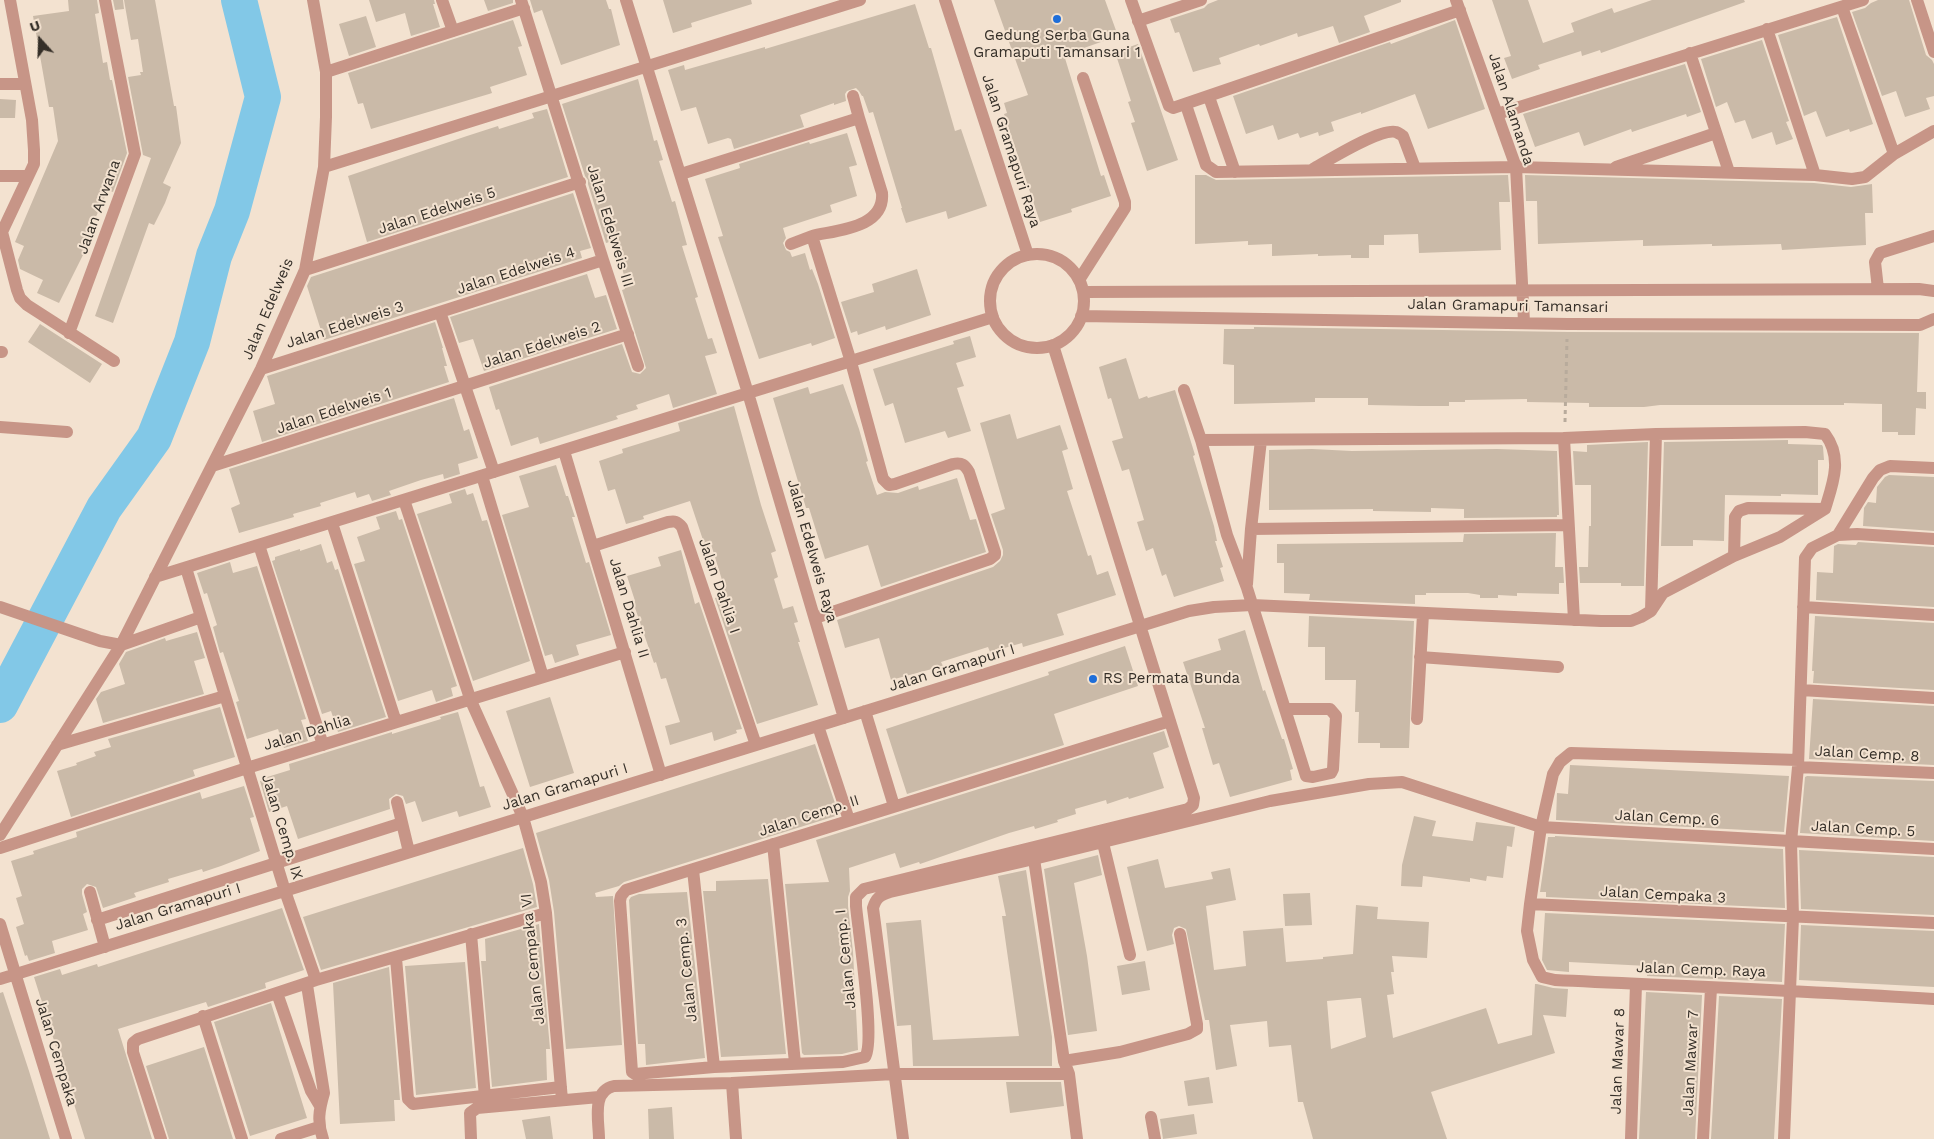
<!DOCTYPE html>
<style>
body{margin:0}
#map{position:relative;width:1934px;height:1139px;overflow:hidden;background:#f3e2d0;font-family:"Work Sans",sans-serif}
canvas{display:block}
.north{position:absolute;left:15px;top:15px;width:50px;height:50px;-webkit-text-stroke:4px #f3e2d0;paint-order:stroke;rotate:340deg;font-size:14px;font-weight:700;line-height:20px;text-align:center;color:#352f28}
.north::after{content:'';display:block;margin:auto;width:18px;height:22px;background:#352f28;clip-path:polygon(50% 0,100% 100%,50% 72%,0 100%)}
</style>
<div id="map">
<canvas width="1934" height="1139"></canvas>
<div class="north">U</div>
</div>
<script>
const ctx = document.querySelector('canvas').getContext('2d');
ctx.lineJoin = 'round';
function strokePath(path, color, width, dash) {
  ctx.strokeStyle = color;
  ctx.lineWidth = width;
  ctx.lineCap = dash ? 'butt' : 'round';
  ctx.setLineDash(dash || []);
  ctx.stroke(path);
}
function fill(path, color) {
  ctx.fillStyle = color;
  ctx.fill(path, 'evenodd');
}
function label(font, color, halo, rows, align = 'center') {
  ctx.font = font + ' "Work Sans",sans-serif';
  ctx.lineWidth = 4;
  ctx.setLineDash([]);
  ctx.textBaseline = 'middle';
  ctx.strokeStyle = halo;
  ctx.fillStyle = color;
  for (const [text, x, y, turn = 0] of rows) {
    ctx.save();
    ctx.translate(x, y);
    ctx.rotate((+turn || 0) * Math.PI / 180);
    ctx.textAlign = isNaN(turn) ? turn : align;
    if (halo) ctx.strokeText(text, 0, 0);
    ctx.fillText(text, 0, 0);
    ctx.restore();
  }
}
strokePath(new Path2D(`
 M0,705L104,508L154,438L192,342L214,256L232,211L263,97L239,0`), '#82c8e7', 36);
fill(new Path2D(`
 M68,0H97L99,13L95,14L103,63L107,62L110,80H112L127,153L113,192L108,190L86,239L90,241L59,303L37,293L43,280L20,269L18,260L24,246L15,242L58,141L53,107H49L33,16L69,11Z
 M113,0H123L124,9L115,10Z
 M124,0H155L174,106H176L181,143L163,183L171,187L165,203L154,225L149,223L113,323L95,316L151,158L143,155L128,77L141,75L140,72H143L138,39L131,40Z
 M369,0H434L435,4H433L440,27L411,36L405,13L376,22Z
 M484,0H513V3L488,11Z
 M530,0H606L609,9H611L620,45L561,65L542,10L534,13Z
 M663,0H751L752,4L691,23L692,27L673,33Z
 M994,0H1105L1118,36L1064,55L1101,176L1104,175L1111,196L1071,209L1072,212L1040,222L1004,114L1007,113L1004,103L1028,95Z
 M1218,0H1401V2L1364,16L1370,32L1339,43L1333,26L1298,37L1297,33L1260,46L1259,44L1219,58L1221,64L1193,72L1179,32L1175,33L1170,19L1204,8L1208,4Z
 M1492,0H1528L1543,43L1574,32L1571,23L1612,8L1614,13L1652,0H1744L1745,2L1601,53L1600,50L1582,56L1581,51L1538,65L1540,69L1512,79L1504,58L1511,56Z
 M1878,0H1909L1926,55L1932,60L1934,64V96L1926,98L1930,109L1905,117L1896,91L1882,96L1852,12L1865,8L1871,3Z
 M915,4L929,48H931L955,131L961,129L987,206L948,219L946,211L906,223L901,208H902L873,112L869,113L863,96H862L859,91L856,88L847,91L845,94L846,101L834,105V103L800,115L804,127L734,149L731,139L728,138L708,144L696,107L681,111L668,70L684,65L685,70L765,47V49Z
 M366,16L376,47L349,56L339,24Z
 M1837,17L1873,124L1850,132L1849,129L1826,137L1816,111L1804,116L1778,35Z
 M513,20L522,46L518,47L527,75L490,87L492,93L489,94L371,129L363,103L358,104L348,73Z
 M1455,20L1485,109L1428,129L1415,94L1361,114V112L1331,122L1334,131L1319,136L1318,132L1300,138L1298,133L1278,140L1273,125L1246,134L1233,96L1390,42L1391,44Z
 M1762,40L1789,121L1786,122L1793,139L1776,145L1772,132L1752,139L1745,120L1735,123L1727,102L1716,107L1701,59Z
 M1138,44L1178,160L1147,171L1131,123L1135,122L1128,102L1131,101L1115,52Z
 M1685,64L1701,112L1687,117L1686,114L1632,132L1631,129L1584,146L1579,132L1535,147L1523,114Z
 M638,79L654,141L657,140L663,160L659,161L672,202L675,201L687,245L682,246L698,297L695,298L708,339L712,338L717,353L705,356L717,394L673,408L669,394L636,405L638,409L616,416L618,419L540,444L538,437L511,446L499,409L496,410L489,387L622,344L632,372L640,374L646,368L622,290L625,289L622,279L625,278L613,241L606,243L588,184V180L585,176L562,104Z
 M0,99L16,100L15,118H0Z
 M547,109L568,177L367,242L348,176L467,136L498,126L499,129L534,118L532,113Z
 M847,133L857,165L849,167L857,196L830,205L832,212L783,228L786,238L783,243L786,250L790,252L792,257L805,253L810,270L812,269L818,284L835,338L812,346L811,343L759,359L718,237L723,236L705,179L740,168L739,164L809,142L810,144Z
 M1195,175H1206L1216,180L1508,175L1510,202H1499L1501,250L1419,253L1418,234L1384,235V245H1369V258H1351V255L1318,256V254L1272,256V244L1248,245V241L1195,244Z
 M1525,175L1814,183L1851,187L1872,184L1873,213H1865L1866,245L1782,250L1781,244L1712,246V244L1643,246V240L1538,244L1537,201H1526Z
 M573,193L591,248L580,251L582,258L324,340L307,286L311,277Z
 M917,269L931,315L886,330L885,326L858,335L857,331L851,333L841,302L874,292L872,284Z
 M587,274L595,298L606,295L617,329L484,371L473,339L459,343L450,317Z
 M435,322L443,348H442L447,366H444L449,382L262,442L253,411L275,404L267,376Z
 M40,324L102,364L90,383L28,342Z
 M1254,327L1568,332L1919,333L1917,392H1926V409L1916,408L1915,435H1898V432H1882V404L1844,403V405H1660L1644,407H1589V403L1527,402V399L1465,400V402H1449V406H1419L1368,405V398H1315V402L1234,404V365L1223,364L1224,329H1254Z
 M970,336L976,357L956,363L964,386L957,388L971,431L948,438L945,431L905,443L893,403L885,406L873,369L954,344L953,341Z
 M1126,358L1139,399L1147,396L1148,398L1175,390L1195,455L1193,456L1214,526L1217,541H1215L1223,567L1220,568L1224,581L1174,597L1166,574L1162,576L1153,548L1146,551L1137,522L1144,520L1136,493L1129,469L1122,471L1112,441L1123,438L1111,398L1108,399L1099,367Z
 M843,384L859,429L868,461L866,462L877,495L885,492L898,493L918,486L919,490L957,478L970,520L976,519L986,552L881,587L868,545L825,559L809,508H806L773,398L808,387L810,394Z
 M454,398L464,431L469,429L478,458L458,464L460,474L444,479L443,474L421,480L389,491L391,495L372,501L369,494L357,498L355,492L320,503L321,506L293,514L294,517L239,533L231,508L240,504L229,469Z
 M734,406L761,505L776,551L771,553L778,577L774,579L783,609L793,606L798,622L794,623L800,642H798L818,705L757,724L715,598L724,595L720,580H722L710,541L704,543L690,501L643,516L644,519L626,524L615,489L608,491L599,461L623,453L622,449L680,431L678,423Z
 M1010,414L1017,439L1060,425L1068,449L1062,451L1073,489L1067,491L1088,556L1091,555L1097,575L1108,571L1116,595L1057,614L1064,635L1023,647L1022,643L990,652L988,647L941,662L943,666L891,680L879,638L845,648L837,620L993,567L1000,561L1003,555V550L991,514L1005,509L980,423Z
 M1788,440V444L1822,445L1823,447L1824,460H1818V495L1781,494V496L1725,495L1724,541L1693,540V546H1661L1664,442Z
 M1648,442L1644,586H1621V583H1580L1579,567H1588L1589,526H1591V485H1575L1573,451L1587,452V445Z
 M1312,449L1352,451L1497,449L1557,451L1559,515H1557V517L1464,518V509L1431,508V512L1373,511V509L1269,510V450Z
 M556,465L566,496H568L575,517H572L586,563L589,562L611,635L576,645L579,655L555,663L552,654L545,656L502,515L529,507L519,476Z
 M1889,475L1934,477V531L1863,526L1864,508L1868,502L1876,503L1877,487L1885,477Z
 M465,489L467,495L473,493L482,521L487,520L530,661L473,681L417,514L452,503L449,494Z
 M396,511L399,520L402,519L457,686L451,688L453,696L436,702L432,690L398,701L354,564L365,561L357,537L380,529L376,517Z
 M1556,533L1555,567H1563L1564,583H1559V594L1517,593V596L1498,595V598H1480V595L1468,593H1426V595H1415V604L1309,600L1310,594L1284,593V563H1277V544L1463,542L1464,534Z
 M1858,542L1934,547V607L1816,600L1817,572L1833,573L1834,546L1838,544L1856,545Z
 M321,544L327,563L332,561L335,570L338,569L386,717L338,732L331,711L322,714L272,561L275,560V557L300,549V551Z
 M681,550L695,604L699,602L742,729L736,730L737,733L714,741L712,732L670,745L665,726L680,722L666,678L661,679L656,662L654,663L646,640L633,602L635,601L627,576L661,566L658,557Z
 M230,562L233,573L257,566L306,719L301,720L308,741L284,748L278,729L247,739L236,702L239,701L223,652L220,653L213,627L217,625L207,593L204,594L197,573Z
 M1309,616L1414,621L1409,748H1380V743H1358L1359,712H1355L1356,680H1325V647H1308Z
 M1815,616L1934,623V690L1813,683L1814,671H1812Z
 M1245,630L1263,691L1265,690L1282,739H1284L1293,769L1290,770L1292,780L1230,797L1219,763L1213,765L1202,728H1205L1183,662L1221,650L1218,639Z
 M197,632L205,658L194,661L204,694L103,723L96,699L101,692L125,684L119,664L126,652L165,638L166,641Z
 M1125,646L1138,686L1054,714L1064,745L907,794L886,729L1049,675L1048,672Z
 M550,697L574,773L530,787L506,711Z
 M1813,699L1934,706V765L1809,759Z
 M220,707L235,757L193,770L195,776L71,817L57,771L77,765L76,763L96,756L94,752L111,747L108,739Z
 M458,712L480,787L484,786L491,807L459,817L457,811L422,822L415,801L406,804L403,796L396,794L389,799L390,809L298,839L287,806L269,812L260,781L265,780L264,778L290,770L289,764L392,732V734L441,719L440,717Z
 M1164,731L1169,747L1153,753L1164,788L1129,799L1128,797L1107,804L1106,800L1075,809L1076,814L1057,820L1058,822L1035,829L1034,826L1009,833L920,864L919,862L900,868L895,853L849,868L850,891L848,897V906L853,952L858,1050L842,1054L804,1055L802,1053L785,884L829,882L816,840Z
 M815,744L839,815L624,882L619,886L595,893L596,897L613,896L622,1045L566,1049L554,912L549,880L536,833Z
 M1570,765L1789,776L1784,832L1556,820L1557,793L1568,794Z
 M1807,776L1934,781V841L1800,833L1805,777Z
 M244,786L254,817L250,818L260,851L221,866L203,872L202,869L168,879L169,882L134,893L136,897L103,908L96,887L87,884L82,889V894L87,912L83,914L88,930L52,941L55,953L29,961L27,955L25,956L16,927L24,924L16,898L22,896L11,861L34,854L33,851L77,837L76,832L200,792L202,799Z
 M1414,816L1436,821L1432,836L1473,841L1476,822L1515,827L1512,847L1507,846L1503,878L1487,876L1486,881L1470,878V882L1423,876L1422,887L1401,886L1402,865Z
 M1555,836L1783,849L1785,908L1546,897V892H1540L1548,837H1555Z
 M523,848L533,884L537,907L321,970L303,917Z
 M1799,850L1934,857V915L1801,909Z
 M1098,855L1102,875L1074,883L1087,956L1097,1031L1068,1035L1044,869Z
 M1158,859L1165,888L1213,879L1211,872L1230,868L1236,900L1206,906L1214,970L1246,966L1243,931L1283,928L1286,962L1323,959V957L1353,954L1356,905L1378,907L1377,919L1429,922L1427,958L1392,956L1394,972H1391L1394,994L1387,995L1393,1038L1486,1008L1498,1044L1532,1035L1535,984H1537L1553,988L1568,989L1566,1017L1543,1015L1555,1053L1431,1092L1447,1139H1313L1303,1102H1298L1291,1045L1269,1047L1267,1021L1230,1025L1237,1066L1216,1070L1209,1020H1205L1186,929L1179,926L1174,928L1172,935L1174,944L1147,951L1127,867ZM1359,998H1361L1366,1037L1331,1049L1327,1001Z
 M1026,870L1052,1037V1066H913L911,1025L897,1026L886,923L921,920L933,1040L1019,1036L1002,916H1006L998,876Z
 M768,879L786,1054L721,1057L703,891H716V881Z
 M687,892L705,1058L646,1065L645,1044H638L629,900L631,897L639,894Z
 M1310,893L1312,925L1285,926L1283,894Z
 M282,908L304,970L265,983L266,988L208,1007L206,1002L118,1029L152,1139H85L34,977L60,969L62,975L97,964L98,967Z
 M1545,913L1785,924L1782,982L1647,976L1648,966L1569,962V972L1547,970L1542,960Z
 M539,924L550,1049H546L547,1080L492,1087L481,961H486L485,939Z
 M1801,925L1934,931V987L1799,980Z
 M1145,961L1150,990L1122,995L1117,966Z
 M465,962L476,1088L416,1095L405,966Z
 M389,967L400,1100H394L395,1121L340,1124L333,983Z
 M3,992L29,1071L50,1139H0V993Z
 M1646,992L1702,995L1695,1139H1639Z
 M1719,996L1782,999L1774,1139H1711Z
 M271,1003L307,1118L250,1136L214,1022Z
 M204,1047L233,1139H169L146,1066Z
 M1209,1077L1213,1103L1188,1106L1184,1081Z
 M1006,1082H1061L1064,1106L1010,1113Z
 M672,1107L674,1139H649L648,1109Z
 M1194,1114L1197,1134L1163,1139L1160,1119Z
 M550,1116L553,1139H526L522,1120Z`), '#cabaa8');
strokePath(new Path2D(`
 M1565,422L1567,339`), '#b8ab9c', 3, [4, 4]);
strokePath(new Path2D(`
 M10,0L32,120L34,150V164L2,232L17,290L20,298L27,305L114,361
 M442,0L453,31
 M521,0L603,260L638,366
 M626,0L748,393L844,718
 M945,0L1028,255
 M1131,0L1169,106L1173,108L1460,10
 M1456,0L1516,167L1524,322
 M1917,0L1934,52
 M1842,7L1894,154
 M1138,21L1201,0
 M1767,29L1815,175
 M1690,53L1729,172
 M326,72L524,8
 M0,84H25
 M853,96L859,118
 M1209,97L1235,172
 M1186,105L1206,165L1216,172L1516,167L1815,175L1852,179L1865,177L1894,154L1934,131
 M1497,114L1863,0
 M324,167L860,0
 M1616,167L1716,133
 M1313,169C1329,160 1380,128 1396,132C1399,133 1401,135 1403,136L1415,168
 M681,174L859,118L882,193C885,228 837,230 812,236L851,362L883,479L889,485L895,484L953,464C962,462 965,465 969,472L995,552V555L990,559L815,618
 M0,176H28
 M791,244L812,236
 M990 301a47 47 0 1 1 94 0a47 47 0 1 1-94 0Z
 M305,270L580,182
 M1079,280L1125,208V202L1083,78
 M1878,289L1875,262L1880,253L1934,236
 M1083,292L1919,289L1934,291
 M440,312L494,472
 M1081,316L1568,324L1920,325L1934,319
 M69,333L135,154L105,0
 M1053,345C1099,496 1147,647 1194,798L1193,805L1188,809L864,889L856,897V906C858,930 876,1042 865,1057L843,1062L714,1067L635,1074L632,1072L620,901L621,896L626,890L1170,721
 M0,352H2
 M261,369L603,260
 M1184,390L1201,440L1227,535L1247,588L1306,776L1313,777L1331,773L1333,769L1336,716L1330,709H1285
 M0,427L67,432
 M1564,438L1574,620
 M564,451L661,775
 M212,466L628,334
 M482,476L543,677
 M404,500L471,701L523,817L541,882L546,913L562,1100
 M332,523L396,722
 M1251,529L1568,525
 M1838,535L1857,534L1934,539
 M259,545L323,745
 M593,546L668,522C675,521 677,521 682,527L756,745
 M1734,556L1735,517L1739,511L1748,508L1825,509
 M186,568L285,891L316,980
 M155,577L993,317
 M1247,584L1251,529L1261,440
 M0,607L100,641L121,645L201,617
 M1803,607L1934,615
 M1651,611L1656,434
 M1420,657L1558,667
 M1801,690L1934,698
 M865,711L894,806
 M1417,719L1423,614
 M818,726L849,820
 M57,745L225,696
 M1798,760L1571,753L1560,762L1553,774L1541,827L1530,904L1527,931L1533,960L1542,977L1555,980C1681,986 1808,991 1934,999
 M1798,767L1934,773
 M397,802L409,852
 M0,835L121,645L261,369L305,270L324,167L326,117V72L313,0
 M1103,843L1130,955
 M773,844L795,1063
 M0,848L247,768L625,652
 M1034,859L1064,1061L1069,1074L1077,1139
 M693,870L714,1067
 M90,892L105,947
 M1530,904L1934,923
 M97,920L402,823
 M0,924L66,1139
 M471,934L485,1097
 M396,958L408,1099L413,1104L561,1087
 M0,979L1189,611L1214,607L1252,605L1601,621H1631L1641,617L1651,611L1663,593L1734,556L1780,537L1825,509C1833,483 1843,458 1825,434L1805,432L1656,434L1564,438L1201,440
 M307,985L324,1093C319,1110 317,1122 323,1139
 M277,993L311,1091L320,1106
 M203,1016L242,1139
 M1064,1061L1120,1052L1188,1034L1197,1029V1024L1180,934
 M732,1083L736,1139
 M1151,1117L1155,1139
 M161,1139L133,1052V1043L138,1039L316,980L546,913
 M281,1139L319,1127
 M471,1139L470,1113L477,1108L599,1097
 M599,1139C599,1121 591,1091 614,1086L732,1083L894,1074H1069
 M903,1139L873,908C876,898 880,895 890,892L1034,859L1270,801L1369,784L1402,782L1541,827L1934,849
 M1631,1139L1636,984
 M1703,1139L1711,988
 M1784,1139L1793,917L1791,842L1798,767L1805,558L1812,548L1838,535L1873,478L1880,470L1890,466L1934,468`), '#c79587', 12);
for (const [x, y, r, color] of [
 [1057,19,5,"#1e6ed9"],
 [1093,679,5,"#1e6ed9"]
]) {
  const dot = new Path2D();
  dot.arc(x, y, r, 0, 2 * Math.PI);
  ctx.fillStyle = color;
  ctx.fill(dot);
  strokePath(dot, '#f3e2d0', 2);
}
label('15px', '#352f28', '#f3e2d0', [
 ["Gedung Serba Guna",1057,36],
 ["Gramaputi Tamansari 1",1057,53],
 ["RS Permata Bunda",1103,679,"left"]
]);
label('15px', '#352f28', '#f3e2d0', [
 ["Jalan Alamanda",1511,109,72],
 ["Jalan Gramapuri Raya",1011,151,72],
 ["Jalan Arwana",99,207,-70],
 ["Jalan Edelweis 5",437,211,-18],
 ["Jalan Edelweis III",610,226,73],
 ["Jalan Edelweis 4",516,271,-18],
 ["Jalan Gramapuri Tamansari",1508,306,1],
 ["Jalan Edelweis",268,309,-67],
 ["Jalan Edelweis 3",345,325,-18],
 ["Jalan Edelweis 2",542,345,-18],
 ["Jalan Edelweis 1",334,411,-18],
 ["Jalan Edelweis Raya",812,551,74],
 ["Jalan Dahlia I",719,586,71],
 ["Jalan Dahlia II",629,608,73],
 ["Jalan Gramapuri I",952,668,-17],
 ["Jalan Dahlia",307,733,-17],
 ["Jalan Cemp. 8",1867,754,3],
 ["Jalan Gramapuri I",565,787,-17],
 ["Jalan Cemp. II",809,816,-18],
 ["Jalan Cemp. 6",1667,818,3],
 ["Jalan Cemp. IX",282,827,73],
 ["Jalan Cemp. 5",1863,829,3],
 ["Jalan Cempaka 3",1663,895,3],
 ["Jalan Gramapuri I",178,907,-17],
 ["Jalan Cempaka VI",533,959,-96],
 ["Jalan Cemp. I",846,959,-96],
 ["Jalan Cemp. 3",687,970,-96],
 ["Jalan Cemp. Raya",1701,970,2],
 ["Jalan Cempaka",56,1052,73],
 ["Jalan Mawar 8",1618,1061,-88],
 ["Jalan Mawar 7",1691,1063,-87]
]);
</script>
